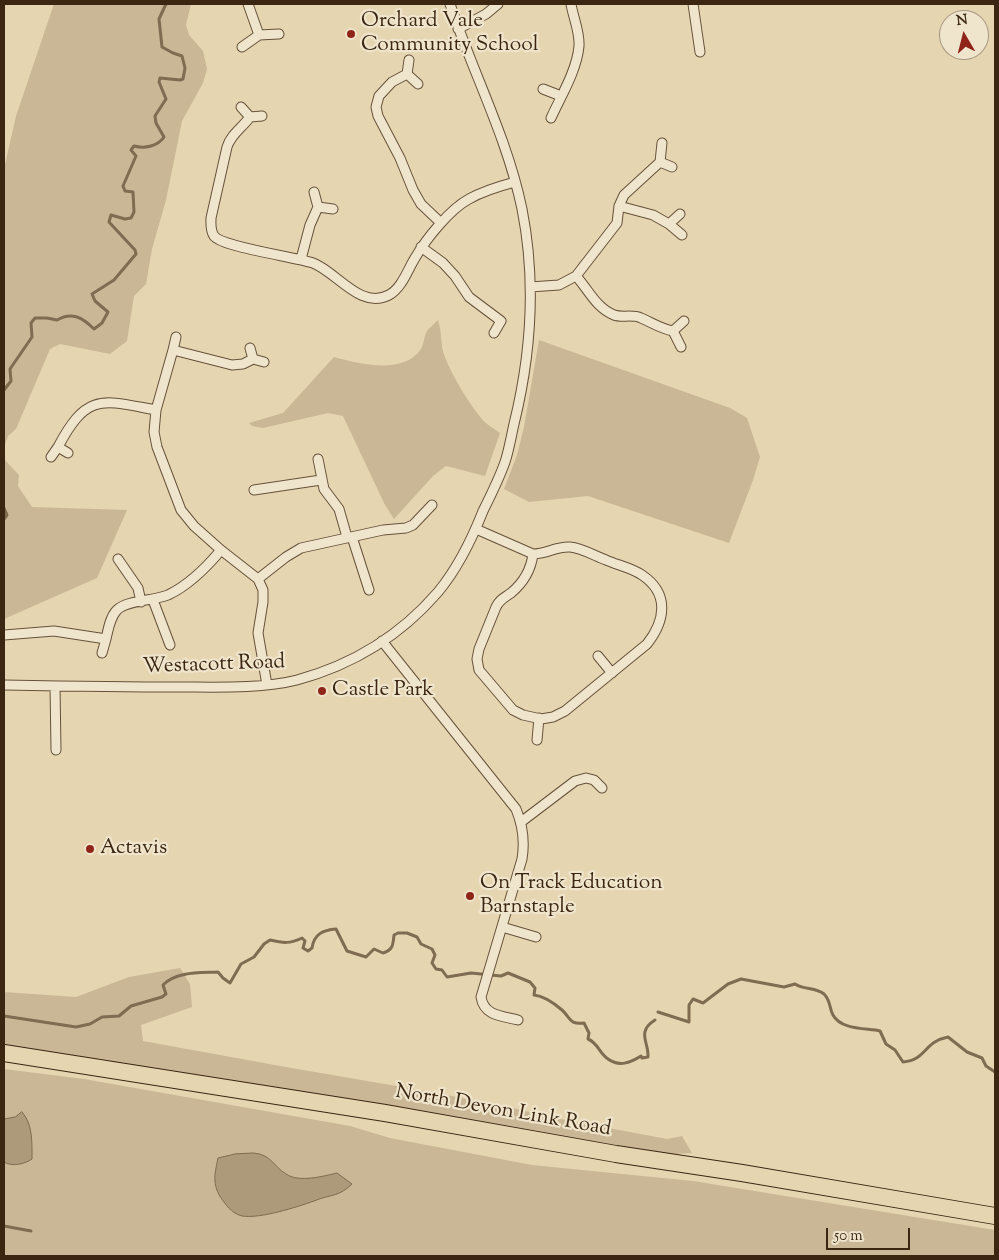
<!DOCTYPE html>
<style>
body{margin:0}
#map{position:relative;width:999px;height:1260px;overflow:hidden;background:#e6d5b1;font-family:"Sorts Mill Goudy",serif}
canvas{display:block}
.frame{position:absolute;inset:0;border:5px solid #3b2612;pointer-events:none}
.north{position:absolute;left:939px;top:10px;width:50px;height:50px;box-sizing:border-box;background:#efe4cc;border:1px solid #a79882;border-radius:50%;rotate:352deg;font-size:14px;font-weight:700;line-height:20px;text-align:center;color:#3b2612}
.north::after{content:'';display:block;margin:auto;width:18px;height:22px;background:#8f2418;clip-path:polygon(50% 0,100% 100%,50% 72%,0 100%)}
.scale{position:absolute;left:826px;top:1228px;width:84px;height:22px;box-sizing:border-box;border:2px solid #3b2612;border-top:0;padding-left:6px;font-size:15px;line-height:18px;white-space:nowrap;color:#3b2612;-webkit-text-stroke:4px #efe4cc;paint-order:stroke}
</style>
<div id="map">
<canvas width="999" height="1260"></canvas>
<div class="frame"></div>
<div class="north">N</div>
<div class="scale">50 m</div>
</div>
<script>
const ctx = document.querySelector('canvas').getContext('2d');
ctx.lineJoin = 'round';
function fill(path, color) {
  ctx.fillStyle = color;
  ctx.fill(path, 'evenodd');
}
function strokePath(path, color, width, dash) {
  ctx.strokeStyle = color;
  ctx.lineWidth = width;
  ctx.lineCap = dash ? 'butt' : 'round';
  ctx.setLineDash(dash || []);
  ctx.stroke(path);
}
function label(font, color, halo, rows, align = 'center') {
  ctx.font = font + ' "Sorts Mill Goudy",serif';
  ctx.lineWidth = 4.5;
  ctx.setLineDash([]);
  ctx.textBaseline = 'middle';
  ctx.strokeStyle = halo;
  ctx.fillStyle = color;
  for (const [text, x, y, turn = 0] of rows) {
    ctx.save();
    ctx.translate(x, y);
    ctx.rotate((+turn || 0) * Math.PI / 180);
    ctx.textAlign = isNaN(turn) ? turn : align;
    if (halo) ctx.strokeText(text, 0, 0);
    ctx.fillText(text, 0, 0);
    ctx.restore();
  }
}
fill(new Path2D(`
 M54,4H191L186,25L189,35L203,51L207,69L203,83L182,121L166,200L152,249L146,284L134,296L127,341L110,354L60,344L50,349L16,429L8,436L4,448V169L16,116Z
 M438,320C441,329 441,338 442,347C445,365 473,412 487,424C491,427 496,430 500,433L485,476L446,466L433,476L394,519L385,505L343,416L328,413L263,428L252,426L249,423L283,413L334,357C359,364 404,375 421,349C424,344 424,336 427,331C430,327 435,323 438,320Z
 M539,340L730,408L747,418L760,457L753,480L729,543L588,496L529,502L504,489L517,455L524,427Z
 M4,459L19,475L18,486L32,507L127,510L97,578L4,619Z
 M180,968L190,984L192,1007L141,1025L143,1041L297,1069L420,1090L509,1107L550,1117L667,1139L682,1136L692,1153L673,1154L4,1048V992L76,997L129,977Z
 M4,1069L84,1079L350,1126L390,1138L532,1165L693,1181L995,1230V1256H4Z`), '#c9b796');
const water = new Path2D(`
 M22,1112C33,1124 32,1143 32,1159C25,1164 12,1167 4,1162V1119L15,1117Z
 M254,1153C272,1155 273,1166 286,1174C299,1183 324,1176 337,1173L352,1184C339,1197 331,1194 314,1201C297,1207 260,1219 242,1216C234,1214 228,1208 224,1202C212,1187 214,1176 218,1158L235,1154Z`);
fill(water, '#ac9a7b');
strokePath(water, '#7f6c51', 1);
strokePath(new Path2D(`
 M4,390L11,381L10,369L32,337L31,323L35,318H47L57,320C72,311 83,318 94,329L102,323L108,312L95,301L92,294L114,280L136,254L135,250L109,222L111,215L125,219L131,218L134,212L133,192L125,191L123,186L136,156L131,150L134,146C145,149 158,146 164,137L156,123L155,116L166,99L159,82L160,78L180,80L183,79L185,68L182,56L173,53L162,47L159,19L166,4
 M4,508L7,515L4,519
 M658,1012L689,1022V1005L693,999L703,1003L728,984L741,979L784,987L795,984C804,990 816,987 824,994C831,1001 829,1008 833,1015C841,1030 866,1028 880,1031L886,1044L895,1050L903,1062C927,1060 923,1042 948,1037L967,1052L982,1058L986,1066L995,1072
 M4,1016L76,1027L90,1024L102,1017L119,1016L131,1006L162,997L166,994L163,985C176,971 201,973 218,972L223,978L230,983L241,964L254,957L264,944L270,940C283,943 290,944 302,938L305,941L303,948L308,951L312,948C314,934 323,930 336,929L347,951L366,957L374,949L383,953C393,950 393,945 394,935L398,933H407L417,937L421,944L432,949L435,955L432,963L436,969L442,970L447,977L471,973L501,976L508,973L530,982L535,988L534,995C544,996 555,1004 562,1010C571,1018 569,1025 584,1023L589,1033L588,1039C598,1043 599,1053 608,1059C619,1067 630,1063 641,1056L642,1058L648,1057C649,1042 636,1032 655,1020
 M4,1226L31,1231`), '#7f6c51', 3);
const street = new Path2D(`
 M248,4L259,35
 M693,4L700,52
 M458,29L486,14L498,4
 M242,47L259,35L279,34
 M409,60L407,74L418,84
 M407,74L392,82L379,96L376,107L378,116L400,158L413,190L421,204L441,223
 M543,89L561,96
 M241,107L250,117L262,116
 M250,117C242,128 231,134 227,147L211,218C211,224 210,230 214,236C222,247 295,257 313,263C337,272 360,310 389,295C402,288 408,269 415,258C426,239 450,209 469,199C483,191 500,186 515,182
 M551,118C561,96 577,70 579,46C580,32 573,17 571,4
 M662,143L660,162L672,167
 M314,192L318,207L333,209
 M619,206L653,215L669,224
 M680,214L669,224L682,235
 M421,247L443,263L455,276L469,297L501,321L494,333
 M301,259L310,225L318,207
 M576,276C588,289 596,308 614,315C622,318 632,314 641,318C653,323 659,328 673,331
 M530,287L559,285L576,276L617,223L619,206L624,195L660,162
 M681,347L673,331L684,321
 M250,348L253,359L264,362
 M173,350L176,337
 M253,359L243,364L232,365L173,350L156,410L154,432L157,447L181,510L194,526L221,550L258,579L263,590V602L258,633L267,685
 M58,447C87,392 102,400 156,410
 M51,457L58,447L68,453
 M318,459L324,489L339,509L347,537
 M254,490L321,480
 M476,529L533,554C546,554 557,546 570,547C582,548 595,556 606,560C617,565 632,568 642,575C669,593 666,620 647,644L565,711L553,717L541,719L523,715L513,710L479,670L477,659L479,649L496,607C500,599 504,598 511,593C523,583 531,570 533,554
 M352,537L369,590
 M118,559L138,588L141,602
 M258,579L286,557L301,548L383,530L406,528L413,525L432,505
 M153,600L170,645
 M4,635L54,631L106,639C108,630 110,617 117,610C127,600 153,601 168,595C189,585 206,568 221,550
 M382,641L516,809C523,826 525,841 522,859L481,997C484,1016 502,1016 518,1020
 M102,653L106,639
 M598,656L612,673
 M4,685C62,686 120,687 178,687C214,687 262,689 297,680C352,665 401,635 438,592C457,569 472,539 483,511C491,495 499,479 505,462C509,450 511,437 514,424C531,355 536,280 522,209C507,137 473,73 450,4
 M55,686L56,750
 M537,740L539,718
 M521,822L575,781L586,778L594,780L602,788
 M502,927L536,937`);
const highway = new Path2D(`
 M4,1053L385,1113L616,1154L742,1173L995,1216`);
strokePath(street, '#66523a', 11);
strokePath(highway, '#3b2612', 18);
strokePath(street, '#efe4cc', 9);
strokePath(highway, '#e6d5b1', 16);
for (const [x, y, r, color] of [
 [351,34,5,"#8f2418"],
 [322,691,5,"#8f2418"],
 [90,849,5,"#8f2418"],
 [470,896,5,"#8f2418"]
]) {
  const dot = new Path2D();
  dot.arc(x, y, r, 0, 2 * Math.PI);
  ctx.fillStyle = color;
  ctx.fill(dot);
  strokePath(dot, '#efe4cc', 2);
}
label('21px', '#3b2612', '#efe4cc', [
 ["Orchard Vale",361,22],
 ["Community School",361,46],
 ["Castle Park",332,691],
 ["Actavis",100,849],
 ["On Track Education",480,884],
 ["Barnstaple",480,908]
], 'left');
label('21px', '#3b2612', '#efe4cc', [
 ["Westacott Road",214,666,-2],
 ["North Devon Link Road",503,1112,10]
]);
</script>
